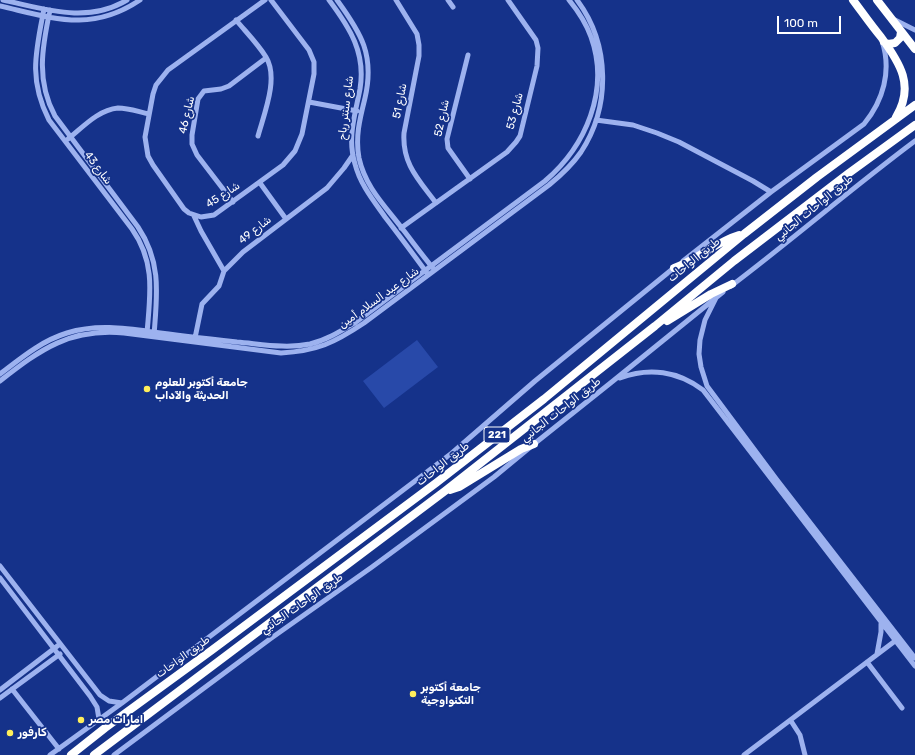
<!DOCTYPE html>
<meta charset="utf-8">
<style>
body{margin:0}
#map{position:relative;width:915px;height:755px;overflow:hidden;background:#15328a;font-family:Rubik,sans-serif}
canvas{display:block}
.scale{position:absolute;left:777px;top:16px;width:64px;height:18px;box-sizing:border-box;border:2px solid #fff;border-top:0;padding-left:5px;font-size:12px;line-height:14px;white-space:nowrap;color:#fff;-webkit-text-stroke:3px #15328a;paint-order:stroke}
</style>
<div id="map">
<canvas width="915" height="755"></canvas>
<div class="scale">100 m</div>
</div>
<script>
const ctx = document.querySelector('canvas').getContext('2d');
ctx.lineJoin = 'round';
function fill(path, color) {
  ctx.fillStyle = color;
  ctx.fill(path, 'evenodd');
}
function strokePath(path, color, width, dash) {
  ctx.strokeStyle = color;
  ctx.lineWidth = width;
  ctx.lineCap = dash ? 'butt' : 'round';
  ctx.setLineDash(dash || []);
  ctx.stroke(path);
}
function label(font, color, halo, rows, align = 'center') {
  ctx.font = font + ' Rubik,Cairo,sans-serif';
  ctx.lineWidth = 3.5;
  ctx.setLineDash([]);
  ctx.textBaseline = 'middle';
  ctx.strokeStyle = halo;
  ctx.fillStyle = color;
  for (const [text, x, y, turn = 0] of rows) {
    ctx.save();
    ctx.translate(x, y);
    ctx.rotate((+turn || 0) * Math.PI / 180);
    ctx.textAlign = isNaN(turn) ? turn : align;
    if (halo) ctx.strokeText(text, 0, 0);
    ctx.fillText(text, 0, 0);
    ctx.restore();
  }
}
fill(new Path2D(`
 M417,340L438,367L384,408L363,381Z`), '#2849a9');
strokePath(new Path2D(`
 M3,0C45,9 87,24 127,0
 M265,0L168,70L156,85L153,94L145,137L148,156L153,165L184,209L189,213L201,217L214,215L283,165L295,151L302,134L314,74V62L309,50L271,0
 M329,0C350,28 366,53 360,89C355,115 347,138 355,164C360,184 373,200 385,217C399,235 413,254 427,273
 M337,0C361,33 375,55 365,98C360,118 355,137 359,158C365,186 384,205 401,227C412,241 422,255 433,268
 M396,0L417,34L419,45V56L404,133C402,164 419,180 436,203
 M448,0L453,7
 M0,6C53,18 91,33 140,0
 M44,9C36,51 28,79 49,120L132,229C156,263 150,295 147,333
 M50,10C42,48 36,81 55,116L138,227C162,263 157,295 154,335
 M236,20C246,32 258,44 266,57C279,78 264,114 258,136
 M895,20L915,30
 M468,55L447,139L448,148L470,179
 M309,102L357,111
 M596,120L633,125L657,133L679,142L753,181L771,192
 M68,139C83,127 98,110 118,108C129,108 139,112 149,114
 M260,183L286,219
 M233,202L197,155L192,144V135L198,99L204,91L221,89L229,86L266,58
 M194,216L201,231L224,271
 M401,228L507,152L516,142L520,136L537,66L538,48L536,40L508,0
 M683,261L771,192L864,124C883,101 892,71 882,41
 M731,286C793,239 852,188 915,141
 M716,298L705,320L700,340L699,354L701,367L707,386L777,480L915,658
 M195,338L202,304L219,286L224,271L243,252L327,188L344,168L353,155
 M0,374C21,358 41,341 67,333C96,324 124,328 153,332C181,336 209,339 237,342C261,344 286,349 310,344C327,340 341,331 356,322L545,181C586,146 610,90 591,37C586,23 578,11 569,0
 M620,378C649,367 678,371 703,390L915,666
 M0,381C41,349 70,328 124,333L281,353C317,351 334,343 364,323L549,185C560,176 572,165 581,152C611,106 610,44 577,0
 M0,566L100,695L109,701L122,703
 M0,578L90,696L97,707L99,719
 M877,654L881,632V624
 M867,662L902,708
 M12,689L59,749
 M0,690L60,644
 M0,698L60,654
 M791,721L800,735L805,755
 M50,755L122,703L452,453L535,381L675,267
 M114,755L270,639L372,567L494,477L534,444L613,381L723,292
 M744,755L895,641`), '#9db2ef', 5);
strokePath(new Path2D(`
 M853,0C862,12 871,25 881,37C900,63 915,86 896,117
 M877,0L915,49
 M884,42L888,44L895,43L900,38L901,32
 M674,268C698,260 715,242 739,235
 M667,321L711,294L732,284
 M450,490L459,487L521,449L534,444
 M71,755L105,728L212,650L436,483L544,399L744,234L817,177L915,105
 M94,755L445,491L655,326L734,261L849,173L915,125`), '#fff', 8);
for (const [x, y, r, color] of [
 [147,389,4,"#ffef5b"],
 [413,694,4,"#ffef5b"],
 [81,720,4,"#ffef5b"],
 [10,733,4,"#ffef5b"]
]) {
  const dot = new Path2D();
  dot.arc(x, y, r, 0, 2 * Math.PI);
  ctx.fillStyle = color;
  ctx.fill(dot);
  strokePath(dot, '#15328a', 1.5);
}
for (const [x, y, w] of [
 [497,435,26]
]) {
  const box = new Path2D();
  box.roundRect(x - w / 2, y - 8, w, 16, 3);
  ctx.fillStyle = '#15328a';
  ctx.fill(box);
  strokePath(box, '#fff', 1);
}
label('bold 10px', '#fff', null, [
 ["221",497,435]
]);
label('11px', '#fff', '#15328a', [
 ["شارع 51",400,101,-79],
 ["شارع سنتر رباح",346,108,-83],
 ["شارع 53",515,111,-75],
 ["شارع 46",187,115,-77],
 ["شارع 52",442,118,-78],
 ["شارع 43",98,168,53],
 ["شارع 45",223,195,-33],
 ["طريق الواحات الجانبي",814,208,-39],
 ["شارع 49",255,230,-38],
 ["طريق الواحات",694,260,-39],
 ["شارع عبد السلام أمين",379,298,-36],
 ["طريق الواحات الجانبي",561,410,-38],
 ["طريق الواحات",443,464,-38],
 ["طريق الواحات الجانبي",302,604,-35],
 ["طريق الواحات",183,657,-36]
]);
label('bold 11px', '#fff', '#15328a', [
 ["جامعة أكتوبر للعلوم",155,383],
 ["الحديثة والآداب",155,396],
 ["جامعة أكتوبر",421,688],
 ["التكنواوجية",421,701],
 ["امارات مصر",89,720],
 ["كارفور",18,733]
], 'left');
</script>
